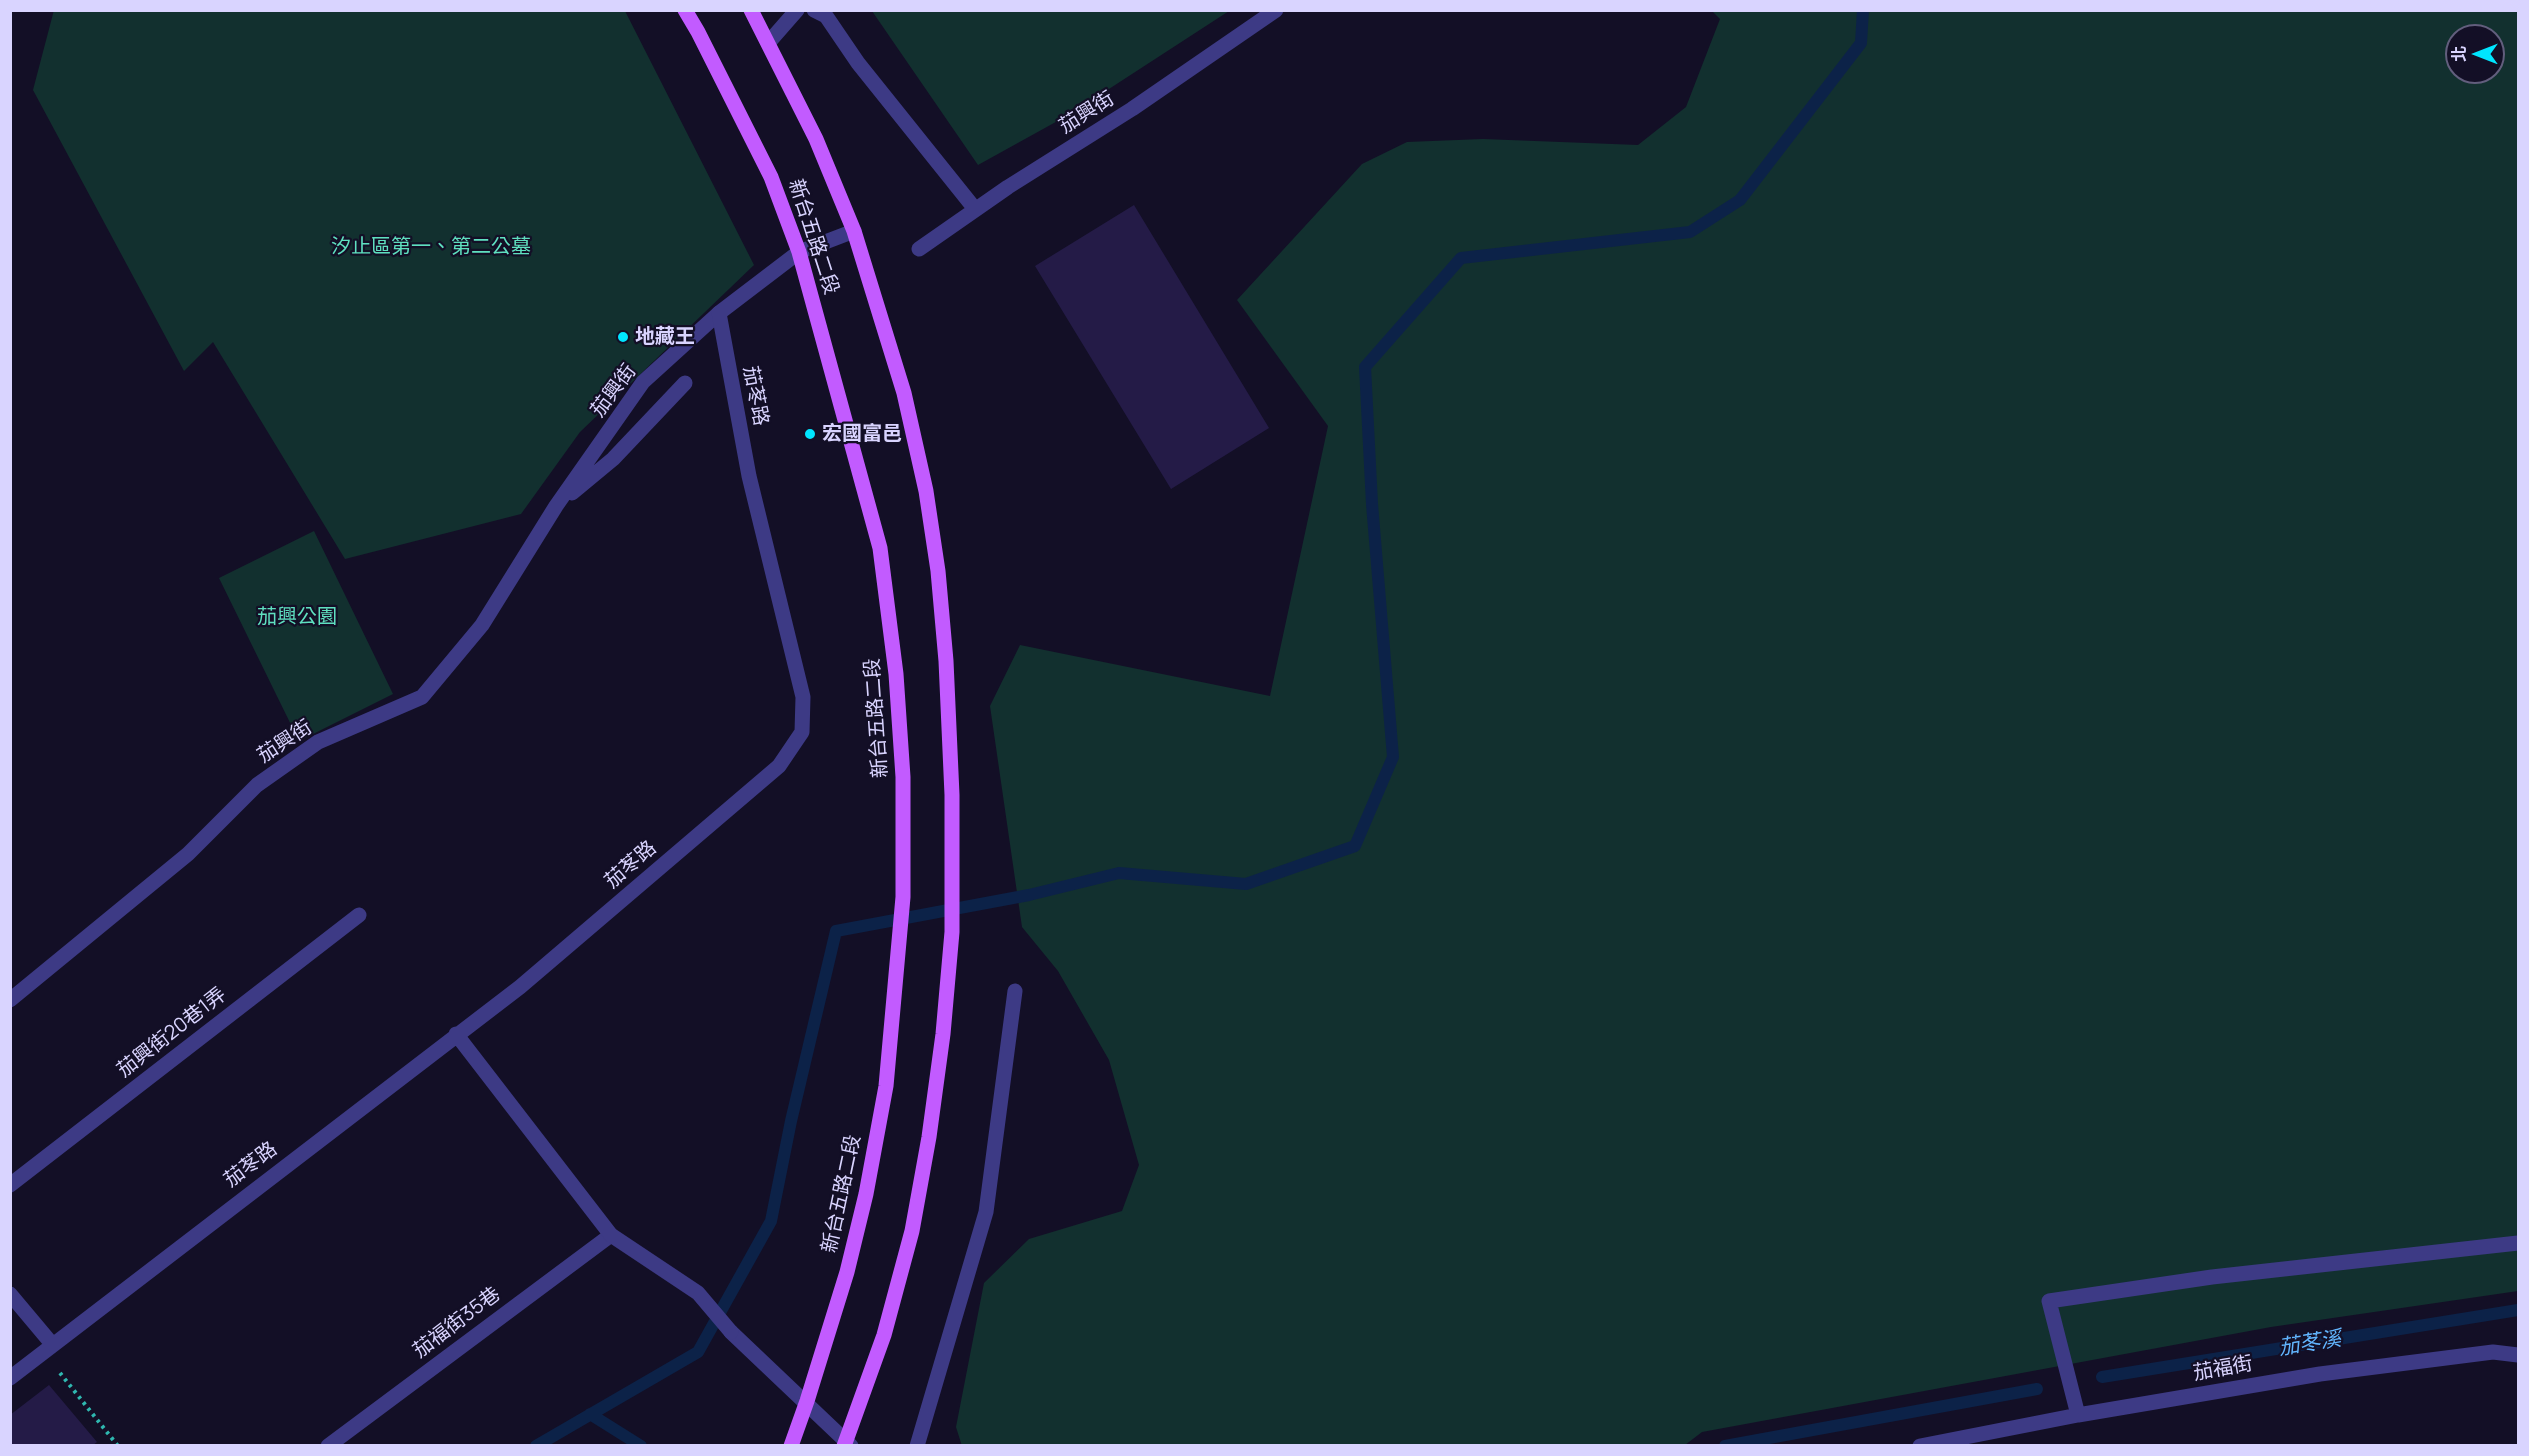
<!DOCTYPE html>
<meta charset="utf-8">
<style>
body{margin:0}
#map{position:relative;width:2529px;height:1456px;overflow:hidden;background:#130f26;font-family:Manrope,"Noto Sans TC",sans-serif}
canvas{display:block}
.frame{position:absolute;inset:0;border:12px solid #d9d4ff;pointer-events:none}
.north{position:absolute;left:2445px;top:24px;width:60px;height:60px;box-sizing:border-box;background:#130f26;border:2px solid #625e7d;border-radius:50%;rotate:270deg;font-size:16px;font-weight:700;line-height:24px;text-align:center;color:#d9d4ff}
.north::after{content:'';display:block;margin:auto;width:21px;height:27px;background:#00e5ff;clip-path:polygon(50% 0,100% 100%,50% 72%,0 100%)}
</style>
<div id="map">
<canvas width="2529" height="1456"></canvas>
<div class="frame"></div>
<div class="north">北</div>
</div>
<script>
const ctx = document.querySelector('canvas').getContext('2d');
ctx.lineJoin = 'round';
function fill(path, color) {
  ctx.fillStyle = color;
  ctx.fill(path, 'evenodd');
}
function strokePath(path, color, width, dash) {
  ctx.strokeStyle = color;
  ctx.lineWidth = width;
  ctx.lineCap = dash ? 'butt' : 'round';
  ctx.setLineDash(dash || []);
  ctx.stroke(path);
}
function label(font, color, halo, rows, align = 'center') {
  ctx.font = font + ' Manrope,"Noto Sans TC",sans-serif';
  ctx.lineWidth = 4.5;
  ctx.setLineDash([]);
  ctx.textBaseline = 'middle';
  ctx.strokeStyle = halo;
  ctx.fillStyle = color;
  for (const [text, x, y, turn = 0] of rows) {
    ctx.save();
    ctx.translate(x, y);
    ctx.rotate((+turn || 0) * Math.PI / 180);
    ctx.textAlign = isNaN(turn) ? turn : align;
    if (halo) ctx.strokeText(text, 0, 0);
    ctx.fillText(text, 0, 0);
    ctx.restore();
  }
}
fill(new Path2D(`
 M54,10L625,11L754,265L580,432L521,514L345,559L213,342L184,371L33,90Z
 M872,11H1229L1072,113L978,165Z
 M1712,11H2518V1291L2271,1327L1702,1432L1685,1445L962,1446L956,1427L984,1283L1029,1239L1122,1211L1139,1165L1109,1060L1058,971L1022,927L990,706L1020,645L1270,696L1328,426L1237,300L1362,164L1407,142L1483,139L1638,145L1686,107L1720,19ZM2457,36H2493V72H2457Z
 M314,531L393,694L299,741L219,578Z`), '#12302f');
strokePath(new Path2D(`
 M2102,1377L2518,1310
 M590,1414L641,1446
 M536,1446L698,1352L771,1221L791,1121L836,931L1029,895L1119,873L1246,884L1355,846L1393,757L1372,504L1365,367L1461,258L1690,232L1740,200L1861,43L1863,10
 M1725,1446L2037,1389`), '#0c2248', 12);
fill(new Path2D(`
 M1134,205L1269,428L1171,489L1035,266Z
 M49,1385L97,1442L92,1446H10V1415Z`), '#241b47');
strokePath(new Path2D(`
 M60,1373L118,1446`), '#2fb8b0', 4, [3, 4.5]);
strokePath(new Path2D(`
 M814,10L826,16L858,63L975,209
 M769,42L797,10
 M919,249L1008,187L1132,109L1276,10
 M572,493L613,459L685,383
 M10,1000L188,854L257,785L318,742L422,697L482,625L556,506L643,382L719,313
 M10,1185L359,915
 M731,1332L851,1446
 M2078,1415L2049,1301L2212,1277L2518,1243
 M328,1446L611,1235
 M917,1446L986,1212L1015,991
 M1920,1446L2078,1415L2320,1374L2493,1352L2518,1355`), '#3d3a85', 15);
strokePath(new Path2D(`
 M456,1034L611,1235L698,1293L731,1332
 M10,1294L52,1344
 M10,1378L520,987L779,766L802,732L803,697L749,476L719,313L799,252L854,231`), '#3d3a85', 15);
strokePath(new Path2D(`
 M685,10L698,32L771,177L799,252L880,548L896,674L903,777V897L886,1086L866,1194L847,1272L807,1401L791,1446
 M751,10L816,139L854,231L904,393L926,491L938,571L946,661L952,795V932L943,1034L929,1137L912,1231L884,1335L844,1446`), '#c25bff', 15);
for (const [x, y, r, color] of [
 [623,337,6,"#00e5ff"],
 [810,434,6,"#00e5ff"]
]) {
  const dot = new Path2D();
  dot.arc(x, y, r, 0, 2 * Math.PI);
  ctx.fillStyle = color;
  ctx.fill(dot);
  strokePath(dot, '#130f26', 2);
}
label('20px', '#d9d4ff', '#130f26', [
 ["茄興街",1087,113,-32],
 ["新台五路二段",813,237,72],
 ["茄興街",614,391,-53],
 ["茄苳路",755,396,79],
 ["新台五路二段",877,718,-94],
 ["茄興街",285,742,-33],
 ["茄苳路",631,865,-41],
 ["茄興街20巷1弄",172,1033,-38],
 ["茄苳路",251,1165,-37],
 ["新台五路二段",842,1194,-78],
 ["茄福街35巷",457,1323,-37],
 ["茄福街",2223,1369,-10]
]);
label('20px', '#5fe0c0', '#130f26', [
 ["汐止區第一、第二公墓",431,247],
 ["茄興公園",297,617]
]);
label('bold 20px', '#d9d4ff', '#130f26', [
 ["地藏王",635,337],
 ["宏國富邑",822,434]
], 'left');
label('italic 21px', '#62b6ff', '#130f26', [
 ["茄苳溪",2310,1344,-9]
]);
</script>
